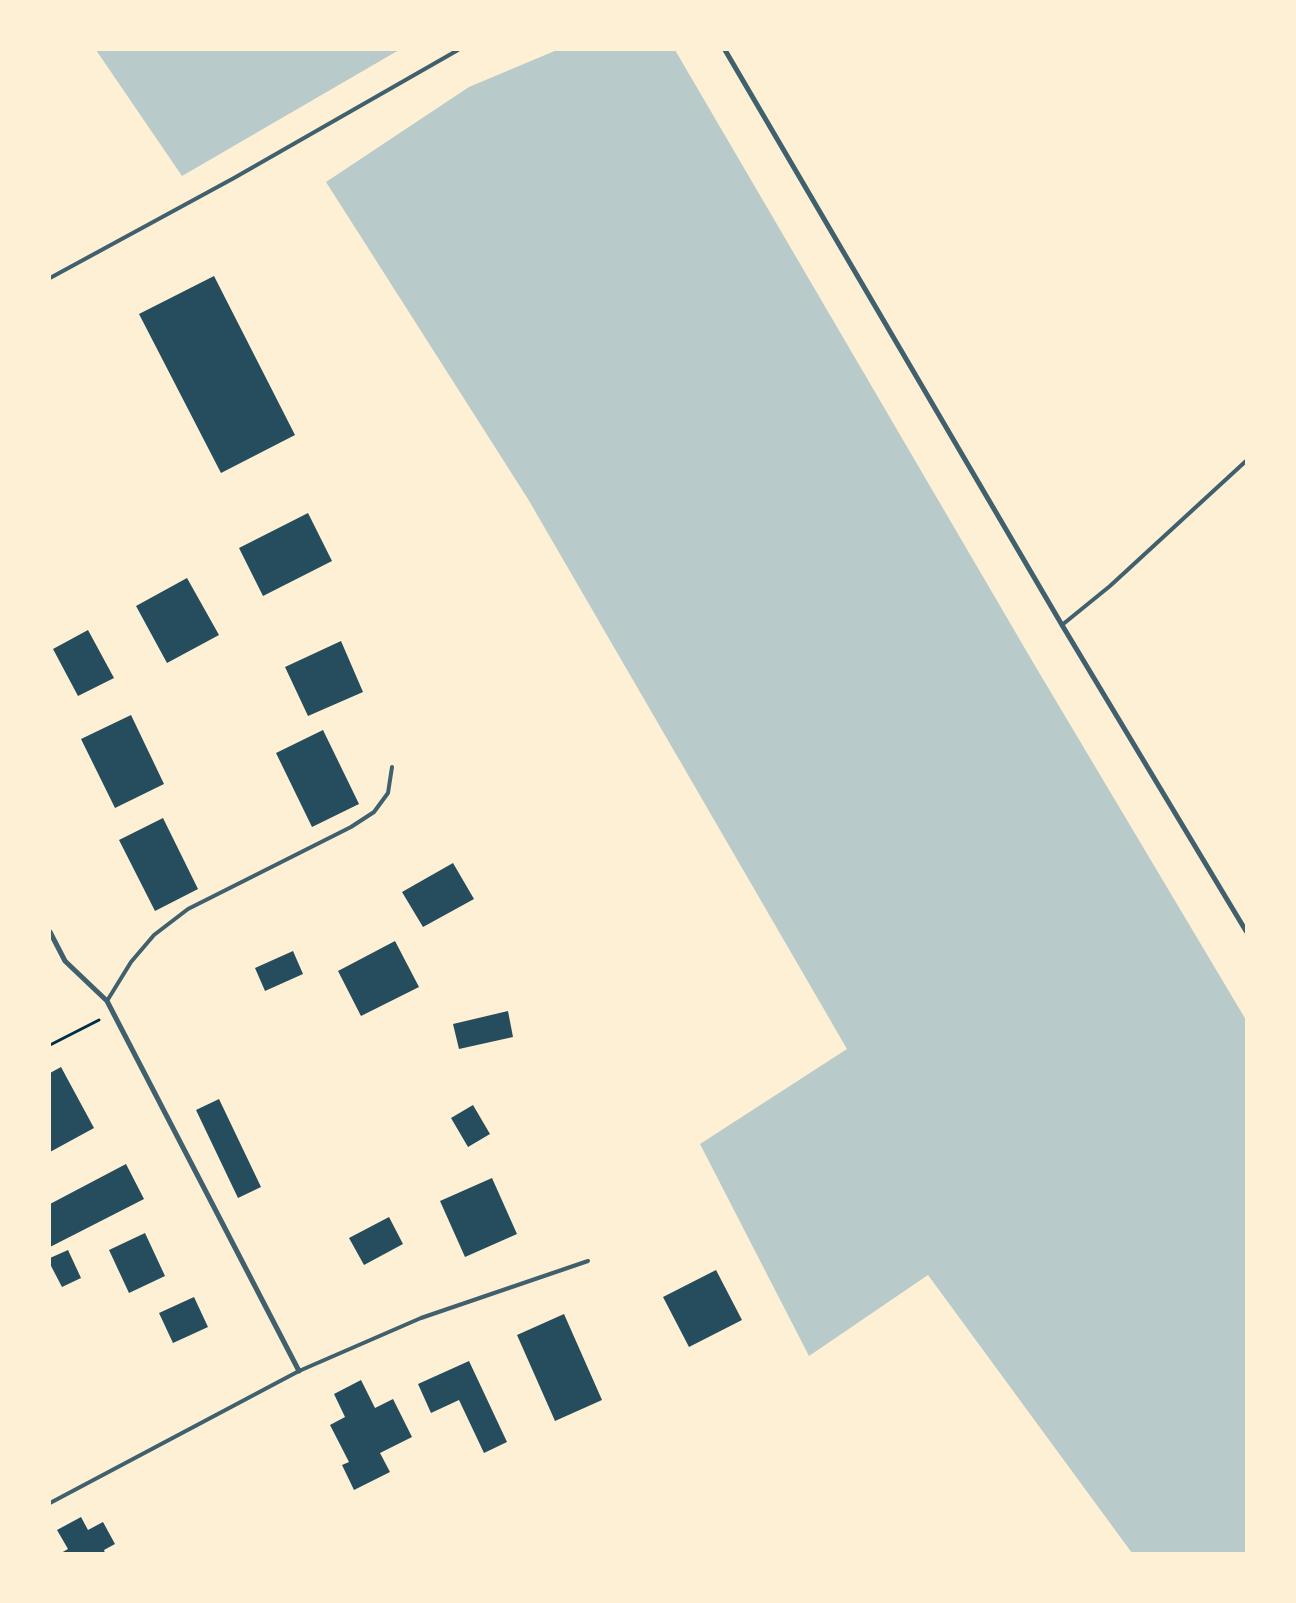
<!DOCTYPE html>
<style>
body{margin:0}
#map{position:relative;width:1296px;height:1603px;overflow:hidden;background:#fdf0d5;font-family:Commissioner,sans-serif}
canvas{display:block}
.frame{position:absolute;inset:0;border:51px solid #fdf0d5;pointer-events:none}
</style>
<div id="map">
<canvas width="1296" height="1603"></canvas>
<div class="frame"></div>
</div>
<script>
const ctx = document.querySelector('canvas').getContext('2d');
ctx.lineJoin = 'round';
function fill(path, color) {
  ctx.fillStyle = color;
  ctx.fill(path, 'evenodd');
}
function strokePath(path, color, width, dash) {
  ctx.strokeStyle = color;
  ctx.lineWidth = width;
  ctx.lineCap = dash ? 'butt' : 'round';
  ctx.setLineDash(dash || []);
  ctx.stroke(path);
}
fill(new Path2D(`
 M96,50H399L182,176Z
 M557,50H675L1034,664L1246,1020V1553H1132L928,1275L809,1356L700,1144L847,1049L528,499L326,182L469,87Z`), '#b9caca');
fill(new Path2D(`
 M214,276L295,435L221,473L139,314Z
 M308,513L332,561L263,596L239,548Z
 M187,578L219,635L167,663L136,606Z
 M88,630L114,678L78,696L53,649Z
 M341,641L363,692L308,716L285,667Z
 M131,715L164,784L115,808L81,739Z
 M323,730L359,804L312,827L276,753Z
 M163,818L198,889L155,911L119,840Z
 M453,863L474,899L423,927L402,892Z
 M395,941L419,987L361,1016L338,971Z
 M293,951L303,974L265,991L255,968Z
 M508,1011L513,1037L459,1049L453,1024Z
 M61,1067L94,1128L50,1152V1073Z
 M219,1099L261,1187L238,1198L196,1110Z
 M473,1105L490,1134L468,1147L451,1118Z
 M126,1164L144,1199L50,1247V1204Z
 M492,1178L517,1234L465,1257L440,1201Z
 M389,1217L403,1244L364,1265L349,1238Z
 M145,1233L165,1276L129,1293L109,1250Z
 M68,1250L81,1278L62,1287L50,1264V1258Z
 M716,1270L742,1320L689,1347L663,1297Z
 M194,1297L208,1327L173,1343L159,1313Z
 M564,1314L602,1400L555,1421L517,1335Z
 M469,1361L507,1442L484,1453L459,1400L431,1413L418,1384Z
 M361,1380L375,1408L393,1399L412,1437L380,1453L390,1472L354,1490L342,1465L349,1462L330,1425L345,1417L334,1394Z
 M81,1517L88,1530L103,1522L115,1544L104,1550L105,1553H61L68,1549L57,1530Z`), '#264d5e');
strokePath(new Path2D(`
 M50,1045L99,1020`), '#003049', 3);
strokePath(new Path2D(`
 M50,278L234,178L458,50
 M1062,625L1110,586L1246,461
 M107,1001L131,962L154,935L188,909L351,827L374,812L388,793L392,767
 M50,1503L299,1371L421,1318L588,1261`), '#3f606c', 4);
strokePath(new Path2D(`
 M725,50L1062,625L1246,931
 M50,932L65,961L107,1001L299,1371`), '#3f606c', 5);
</script>
